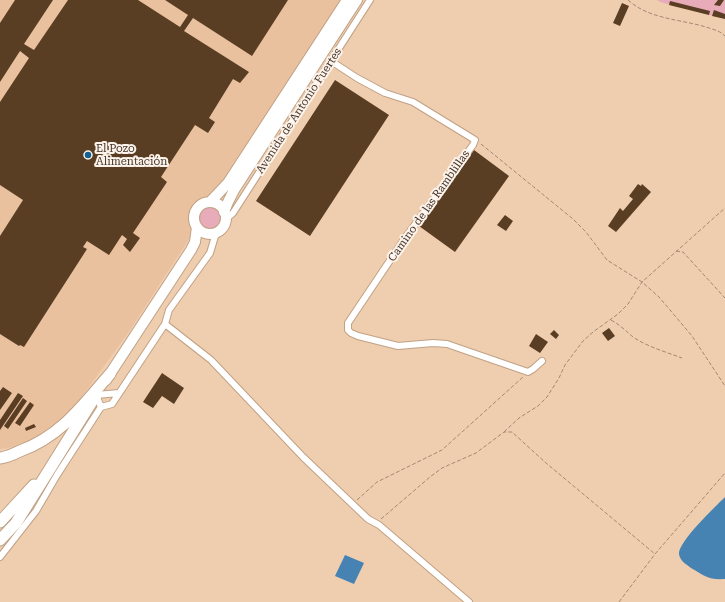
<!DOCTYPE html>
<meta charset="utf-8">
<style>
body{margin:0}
canvas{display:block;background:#efcdaf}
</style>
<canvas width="725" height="602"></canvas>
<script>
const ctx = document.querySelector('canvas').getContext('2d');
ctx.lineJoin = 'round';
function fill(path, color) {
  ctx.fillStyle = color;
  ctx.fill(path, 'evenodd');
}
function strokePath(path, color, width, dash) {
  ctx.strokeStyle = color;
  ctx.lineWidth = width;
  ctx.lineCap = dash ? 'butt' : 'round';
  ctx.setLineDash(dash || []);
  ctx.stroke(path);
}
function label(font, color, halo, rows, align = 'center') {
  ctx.font = font + ' "Roboto Serif",serif';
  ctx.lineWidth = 4;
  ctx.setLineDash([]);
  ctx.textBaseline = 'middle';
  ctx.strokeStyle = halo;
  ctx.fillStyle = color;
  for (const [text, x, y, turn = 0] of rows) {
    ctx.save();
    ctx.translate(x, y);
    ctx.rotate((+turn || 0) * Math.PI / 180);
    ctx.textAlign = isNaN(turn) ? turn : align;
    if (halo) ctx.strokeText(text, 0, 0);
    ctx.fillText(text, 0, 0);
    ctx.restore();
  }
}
fill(new Path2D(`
 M0,0H344L128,333L70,413L47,433L22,446L0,449Z`), '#e9c19f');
fill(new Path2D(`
 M657,0H725V19L660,2Z
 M196 218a14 14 0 1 1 28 0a14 14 0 1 1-28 0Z`), '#e8abb9');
fill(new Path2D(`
 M725,497V579C708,580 705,576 691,568C686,564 680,561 679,554C678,542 715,507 725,497Z
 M345,555L364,563L354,584L335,576Z`), '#4683b2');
fill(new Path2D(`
 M15,0H53L24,44L34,50L68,0H138L180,27L188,15L165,0H288L252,56L193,18L184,31L249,72L240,83L233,79L209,118L215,122L208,133L195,125L161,177L167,182L133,233L140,238L130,252L123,245L127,239L122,235L109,255L87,241L83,247L87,249L24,347L20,345L19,346L0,334V236L23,200L0,185V102L29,58L20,51L0,82V23Z
 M718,0H724L720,6L714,5Z
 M670,1L710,11L709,15L669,5Z
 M622,3L629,6L620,26L613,23Z
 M714,10L725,14V19L712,16Z
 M335,80L389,115L310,236L256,201Z
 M474,150L509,176L455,252L419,226Z
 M638,184L641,186L642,184L651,192L616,232L608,226L620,208L623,211L633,199L629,196Z
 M505,215L513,221L506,231L497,225Z
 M609,328L615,336L608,341L602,333Z
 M554,330L559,335L556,339L550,334Z
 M536,334L548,342L540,353L529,346Z
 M162,373L184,388L174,404L162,396L153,408L143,402Z
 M3,387L12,393L0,410V391Z
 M18,393L23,396L0,430V420Z
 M23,398L27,401L8,429L4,426Z
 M30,402L34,405L20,426L15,423Z
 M34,424L36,427L26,431L25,428Z`), '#5a3e24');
const street = new Path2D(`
 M331,61L357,78L385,93L413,102L475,140L473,145L405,238L348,323V330L351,333L358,336L398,346L433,343L447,344L528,372L533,369L542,361
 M225,220L233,213L370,0
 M165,324L211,360L303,457L368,519L379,525L469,602
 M101,407L96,395L119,393
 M0,557L36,511L57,475L101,407L112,404L165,324L169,310L210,253L216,233`);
const primary = new Path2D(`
 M210,202L228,183L347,0
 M194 218a16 16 0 1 1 32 0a16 16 0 1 1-32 0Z
 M224,212L228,202L234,190L357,0
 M106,380L191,250L195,242L197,227`);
const highway = new Path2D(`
 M0,458C7,457 14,454 20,451C61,436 82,406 110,374
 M0,522L34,485
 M0,540L16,523L96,395`);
strokePath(street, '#c1a184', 8);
strokePath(primary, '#c1a184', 12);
strokePath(highway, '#c1a184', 13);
strokePath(new Path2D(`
 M628,0C650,20 682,19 709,28C715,30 720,31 725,36
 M481,144L573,219L586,232L607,260L642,282L659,297L692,336L725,386
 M676,251L683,252L725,298
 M611,320C620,325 626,331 633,337C648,347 666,352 682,358
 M504,432L519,418L538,406L547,397L559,378L565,365L583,341L593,332L618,314L628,304L642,282L725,208
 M357,500L377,482L442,450L523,377
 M381,519L430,477L442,468L476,453L504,432H512L546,463L655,554
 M619,602L655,554L725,473`), '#a18973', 1, [4, 2]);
strokePath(street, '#fff', 6);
strokePath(primary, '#fff', 10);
strokePath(highway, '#fff', 11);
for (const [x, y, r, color] of [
 [88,155,4,"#136194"]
]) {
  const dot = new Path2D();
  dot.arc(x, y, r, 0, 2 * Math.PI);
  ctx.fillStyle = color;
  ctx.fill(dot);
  strokePath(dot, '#fdf3ea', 1.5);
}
label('11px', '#43362a', '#fdf3ea', [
 ["Avenida de Antonio Fuertes",299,111,-57],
 ["Camino de las Ramblillas",429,206,-55]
]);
label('11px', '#43362a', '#fdf3ea', [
 ["El Pozo",96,149],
 ["Alimentación",96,162]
], 'left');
</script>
